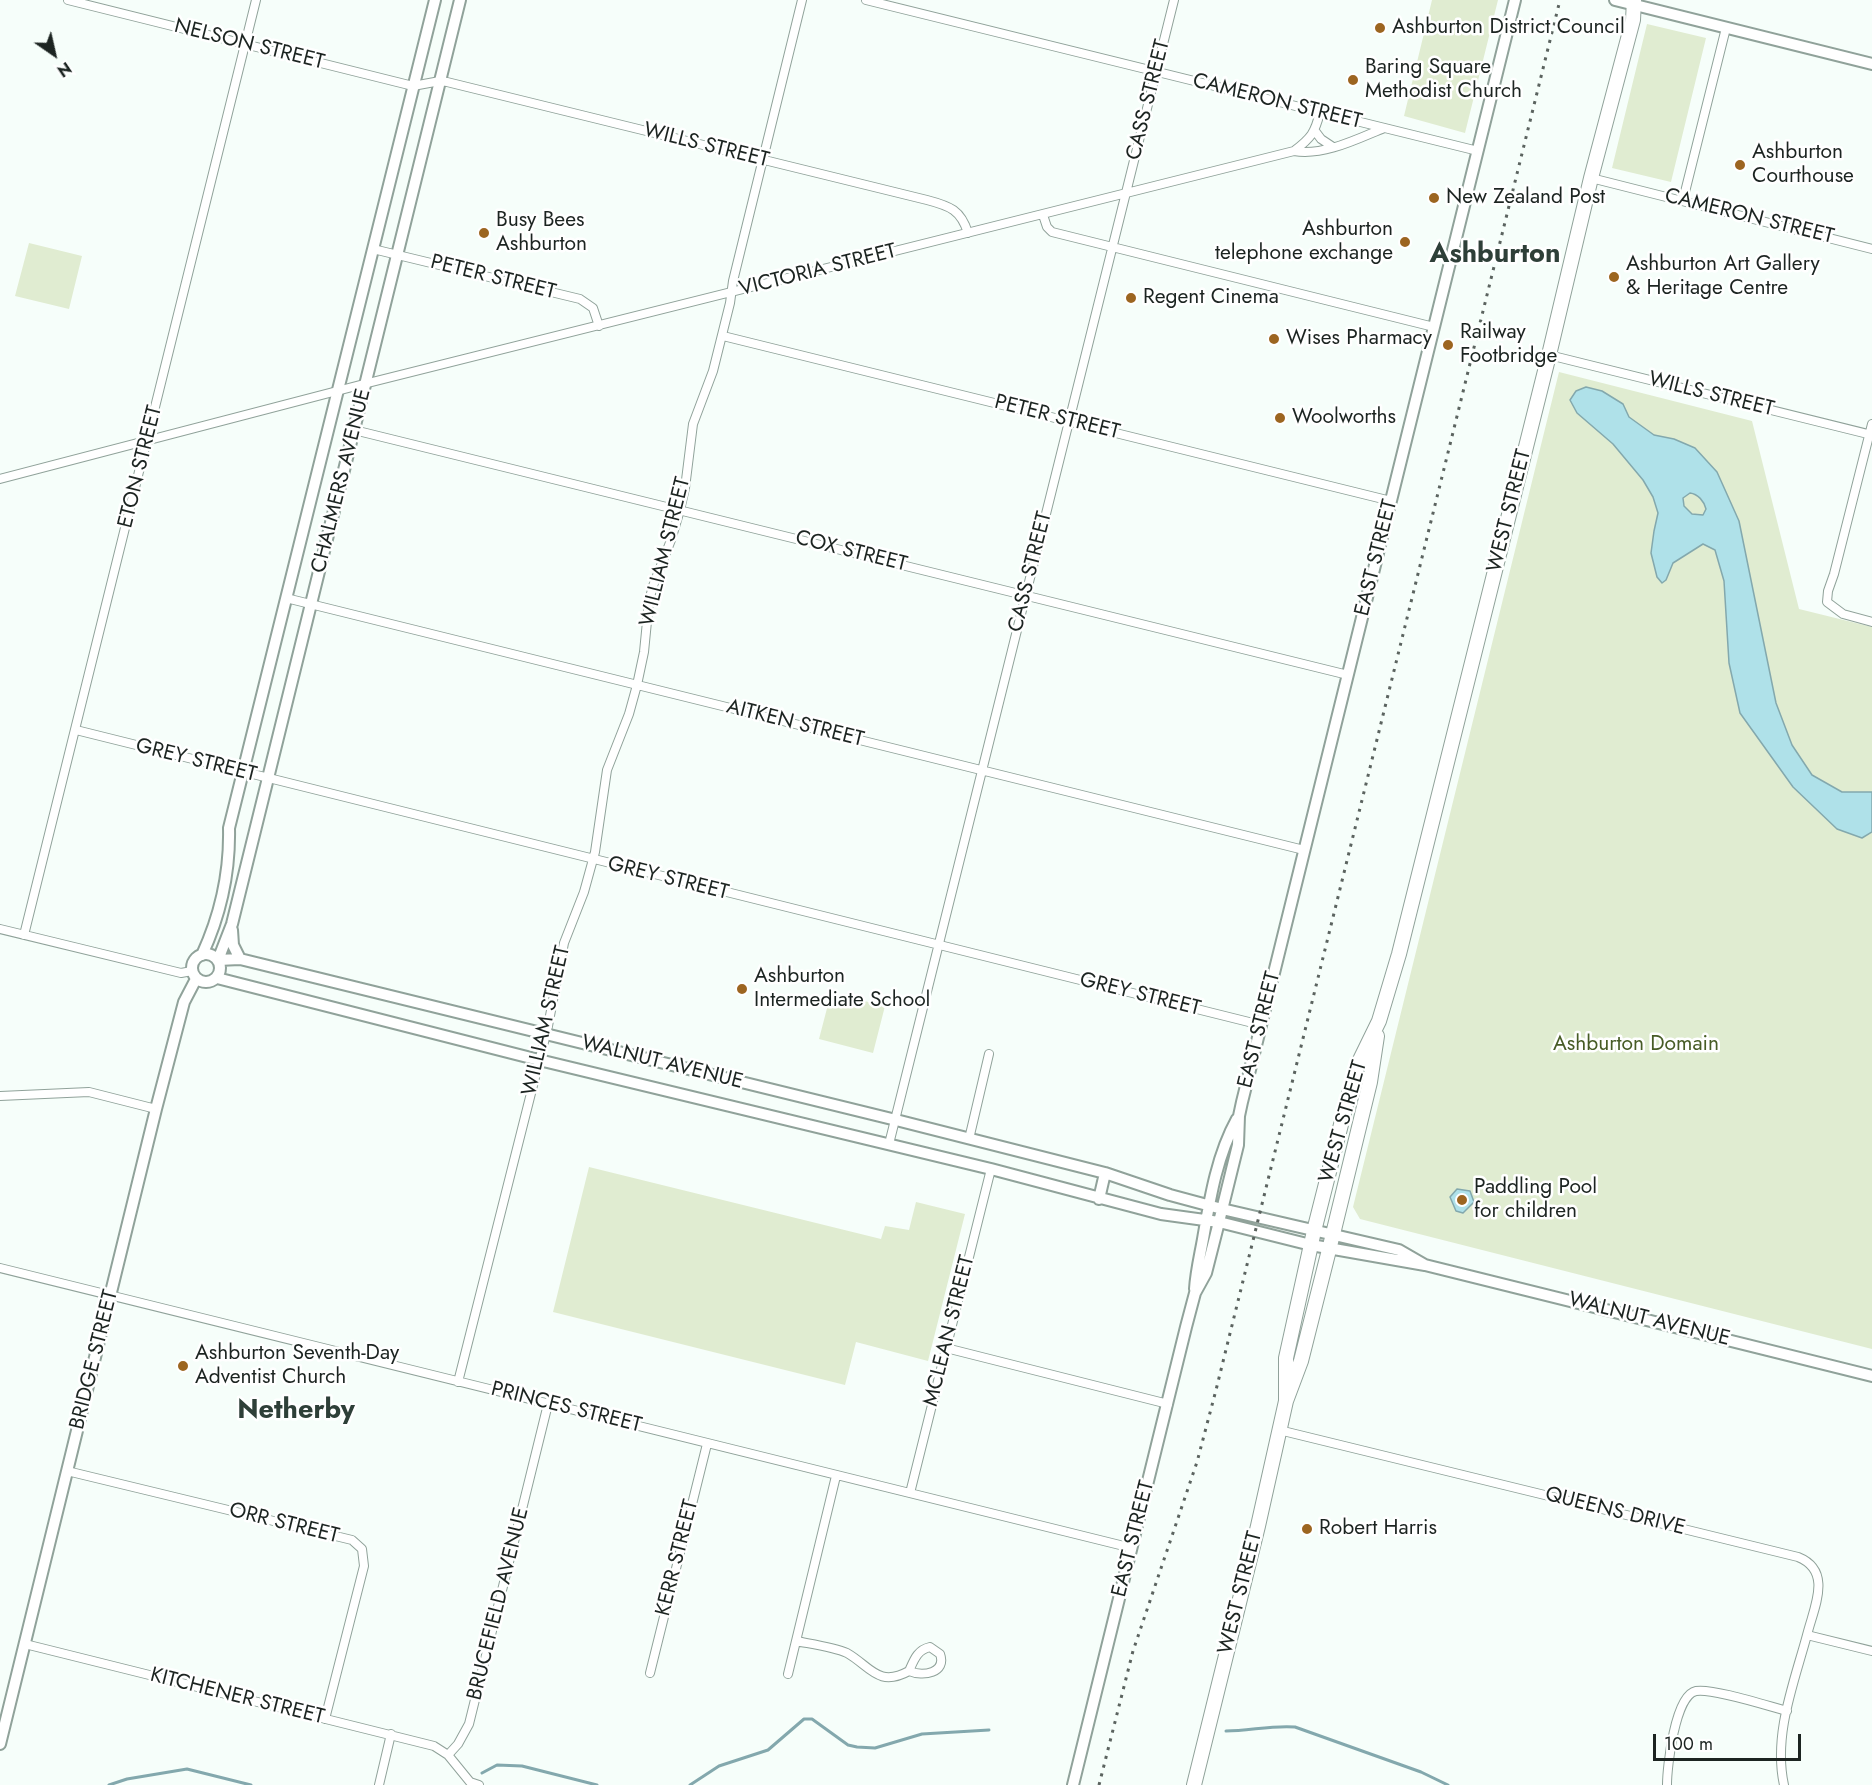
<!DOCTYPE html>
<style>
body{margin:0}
#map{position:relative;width:1872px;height:1785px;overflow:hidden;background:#f6fefa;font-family:Jost,sans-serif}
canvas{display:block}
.north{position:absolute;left:24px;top:24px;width:60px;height:60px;-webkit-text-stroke:4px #fff;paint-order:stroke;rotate:146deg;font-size:16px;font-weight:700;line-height:24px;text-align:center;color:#1c2421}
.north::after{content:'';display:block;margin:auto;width:21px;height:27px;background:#1c2421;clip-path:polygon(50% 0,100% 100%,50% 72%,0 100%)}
.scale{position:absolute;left:1653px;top:1734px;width:148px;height:27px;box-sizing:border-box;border:3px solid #1c2421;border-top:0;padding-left:8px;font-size:18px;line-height:21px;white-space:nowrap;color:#1c2421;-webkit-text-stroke:4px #fff;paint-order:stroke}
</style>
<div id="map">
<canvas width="1872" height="1785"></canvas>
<div class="north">N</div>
<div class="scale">100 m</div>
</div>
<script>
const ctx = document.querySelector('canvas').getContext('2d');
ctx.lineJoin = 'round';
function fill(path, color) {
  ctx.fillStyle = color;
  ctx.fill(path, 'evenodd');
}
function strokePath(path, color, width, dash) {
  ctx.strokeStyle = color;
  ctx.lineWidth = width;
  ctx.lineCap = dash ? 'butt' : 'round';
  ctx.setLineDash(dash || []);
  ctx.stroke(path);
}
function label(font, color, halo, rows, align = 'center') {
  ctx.font = font + ' Jost,sans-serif';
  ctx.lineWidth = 5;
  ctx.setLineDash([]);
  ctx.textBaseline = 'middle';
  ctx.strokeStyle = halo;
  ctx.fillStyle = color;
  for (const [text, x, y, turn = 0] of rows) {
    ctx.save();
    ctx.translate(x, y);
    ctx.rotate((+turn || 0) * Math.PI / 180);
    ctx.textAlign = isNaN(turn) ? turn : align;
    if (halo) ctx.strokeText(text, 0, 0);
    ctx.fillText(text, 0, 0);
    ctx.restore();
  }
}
fill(new Path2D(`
 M1432,0H1498L1465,133L1404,116Z
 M1647,24L1706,38L1671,182L1612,168Z
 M29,243L82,256L69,309L15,296Z
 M1559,372L1752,421L1799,609L1872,627V1349L1360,1219L1353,1207Z
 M831,993L885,1006L873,1053L819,1039Z
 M589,1167L881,1239L885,1226L909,1230L916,1202L965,1214L928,1361L856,1342L845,1385L553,1312Z`), '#e0ecd1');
const water = new Path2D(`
 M1586,387L1602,391L1623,404L1629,417L1654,435L1674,439L1695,448L1717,472L1739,521L1776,703L1792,745L1812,775L1842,792H1872V832L1862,838L1837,829L1793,787L1740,713L1729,663L1724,581L1715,550L1703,544L1673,563L1666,580L1662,583L1657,577L1651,553L1654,531L1658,513L1653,497L1643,480L1613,444L1577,413L1570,400L1576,391ZM1690,493C1698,494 1704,501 1706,509L1703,515L1692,514L1684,506L1683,498Z
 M1457,1189L1470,1191L1474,1202L1463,1213L1456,1211L1450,1197Z`);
fill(water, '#afe1e9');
strokePath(water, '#83a8ad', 1.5);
strokePath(new Path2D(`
 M1226,1731C1249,1731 1272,1725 1295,1727L1421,1772L1448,1785
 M482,1773L497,1765L522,1766L597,1785
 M109,1785L127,1779L187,1769L251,1785
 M690,1785L719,1766L768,1750L804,1719H812L848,1745L857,1747L875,1748L922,1734L989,1730`), '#83a8ad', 3);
const street = new Path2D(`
 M68,0L413,86L440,81L447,82L927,200C950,206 961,210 968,233
 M866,0L1478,151
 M1315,131L1321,139L1333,147
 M1294,151C1311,138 1315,133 1320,112
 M1591,178L1872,249
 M1683,200L1726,28
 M1043,215L1047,227L1052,232L1434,327
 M373,249L580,299L593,308L599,326
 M723,336L1391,501
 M1549,355L1872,435
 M1872,424L1834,574L1828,591L1827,602L1843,614L1872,622
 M354,430L1348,675
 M0,479L360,385L1294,151C1324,156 1357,139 1384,128
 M286,598L1304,850
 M76,730L1261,1025
 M0,929L181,973L192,971
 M24,935L256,0
 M0,1096L89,1092L156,1109
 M969,1139L989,1054
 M889,1144L1174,0
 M0,1268L1132,1548
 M946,1348L1168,1404
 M458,1382L548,1026L564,943L584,892L595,852L607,770L629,714L637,685L644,652L649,601L653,586L671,540L680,510L685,488L693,424L713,371L730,303L733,281L802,0
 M1279,1430L1798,1557C1833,1571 1814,1607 1807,1635L1872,1651
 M67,1471L352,1540L362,1549L364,1566L325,1719
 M910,1493L991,1169
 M796,1641C811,1644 834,1647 847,1653C870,1666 878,1688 909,1671C914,1660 917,1650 930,1647L940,1654C947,1673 923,1677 909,1671
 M25,1644L434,1746L448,1755L470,1782L479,1785
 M650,1673L707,1444
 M788,1674L836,1476
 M448,1755L458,1744L469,1724L548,1404
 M379,1785L391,1734
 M1667,1785C1667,1767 1675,1695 1696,1691C1713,1688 1768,1706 1787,1711
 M1784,1785C1773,1735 1794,1683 1807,1635`);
const secondary = new Path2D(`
 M460,0L232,924L218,960L240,959L896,1120L1105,1173L1170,1195L1222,1209L1399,1250L1425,1265
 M1615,0L1872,64
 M232,930L233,945L240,959
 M192 968a14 14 0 1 1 28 0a14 14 0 1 1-28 0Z
 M202,955C220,916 230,871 229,828L435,0
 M217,978L539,1060L991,1169L1161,1214L1219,1222L1311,1245L1425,1265L1872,1376
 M1099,1199L1105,1173
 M1195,1289C1196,1272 1200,1256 1203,1239C1210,1198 1217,1155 1237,1119
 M0,1744L156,1109L184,1002L196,979
 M1073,1785L1186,1327L1195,1293L1206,1273L1219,1222L1238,1145L1239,1116L1242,1102L1515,0`);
const highway = new Path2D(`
 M1286,1401V1358L1314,1231L1349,1093L1358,1064L1379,1021L1399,954L1549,355L1591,178L1633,20L1634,0
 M1194,1785L1258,1526L1286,1401L1301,1361L1333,1234L1370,1082L1377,1036`);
strokePath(street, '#90a29a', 10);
strokePath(secondary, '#90a29a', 14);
strokePath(highway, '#90a29a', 16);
strokePath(street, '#fff', 8);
strokePath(secondary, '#fff', 10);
strokePath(highway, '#fff', 14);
strokePath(new Path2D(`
 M1099,1785L1133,1651L1197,1462L1216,1390L1560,0`), '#5b635f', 3, [3, 6]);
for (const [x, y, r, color] of [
 [1380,28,6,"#9c6520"],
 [1353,80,6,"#9c6520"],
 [1740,165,6,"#9c6520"],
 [1434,198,6,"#9c6520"],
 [484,233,6,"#9c6520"],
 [1405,242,6,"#9c6520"],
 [1614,277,6,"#9c6520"],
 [1131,298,6,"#9c6520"],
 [1274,339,6,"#9c6520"],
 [1448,345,6,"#9c6520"],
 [1280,418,6,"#9c6520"],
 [742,989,6,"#9c6520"],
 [1462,1200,6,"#9c6520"],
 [183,1366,6,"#9c6520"],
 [1307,1529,6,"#9c6520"]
]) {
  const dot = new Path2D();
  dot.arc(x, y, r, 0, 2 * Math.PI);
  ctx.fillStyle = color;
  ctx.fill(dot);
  strokePath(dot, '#fff', 2);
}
label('21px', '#1c2421', '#fff', [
 ["Ashburton District Council",1392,28],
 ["Baring Square",1365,68],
 ["Methodist Church",1365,92],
 ["Ashburton",1752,153],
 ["Courthouse",1752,177],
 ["New Zealand Post",1446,198],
 ["Busy Bees",496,221],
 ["Ashburton",496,245],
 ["Ashburton",1393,230,"right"],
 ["telephone exchange",1393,254,"right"],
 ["Ashburton Art Gallery",1626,265],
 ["& Heritage Centre",1626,289],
 ["Regent Cinema",1143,298],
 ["Railway",1460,333],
 ["Footbridge",1460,357],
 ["Wises Pharmacy",1286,339],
 ["Woolworths",1292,418],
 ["Ashburton",754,977],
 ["Intermediate School",754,1001],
 ["Paddling Pool",1474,1188],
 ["for children",1474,1212],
 ["Ashburton Seventh-Day",195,1354],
 ["Adventist Church",195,1378],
 ["Robert Harris",1319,1529]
], 'left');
label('21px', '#1c2421', '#fff', [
 ["NELSON STREET",249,45,14],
 ["CASS STREET",1149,100,-76],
 ["CAMERON STREET",1277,102,14],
 ["WILLS STREET",706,146,14],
 ["CAMERON STREET",1749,217,14],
 ["VICTORIA STREET",818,271,-14],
 ["PETER STREET",493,278,14],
 ["WILLS STREET",1711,395,14],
 ["PETER STREET",1057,418,14],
 ["ETON STREET",141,467,-76],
 ["CHALMERS AVENUE",342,481,-76],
 ["WEST STREET",1510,511,-76],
 ["WILLIAM STREET",666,552,-76],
 ["COX STREET",851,552,14],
 ["EAST STREET",1377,558,-76],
 ["CASS STREET",1031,572,-76],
 ["AITKEN STREET",795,724,14],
 ["GREY STREET",196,761,14],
 ["GREY STREET",668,879,14],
 ["GREY STREET",1140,995,14],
 ["WILLIAM STREET",547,1021,-77],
 ["EAST STREET",1260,1030,-76],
 ["WALNUT AVENUE",662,1063,14],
 ["WEST STREET",1344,1122,-74],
 ["WALNUT AVENUE",1649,1320,14],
 ["MCLEAN STREET",950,1331,-76],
 ["BRIDGE STREET",95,1360,-76],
 ["PRINCES STREET",566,1408,14],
 ["QUEENS DRIVE",1615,1512,14],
 ["ORR STREET",284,1524,14],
 ["EAST STREET",1134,1539,-76],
 ["KERR STREET",678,1558,-76],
 ["WEST STREET",1241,1593,-76],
 ["BRUCEFIELD AVENUE",499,1604,-76],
 ["KITCHENER STREET",237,1697,14]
]);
label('21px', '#475c26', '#fff', [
 ["Ashburton Domain",1636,1045]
]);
label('bold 27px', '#2e3f38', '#fff', [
 ["Ashburton",1495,255],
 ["Netherby",296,1411]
]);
</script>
